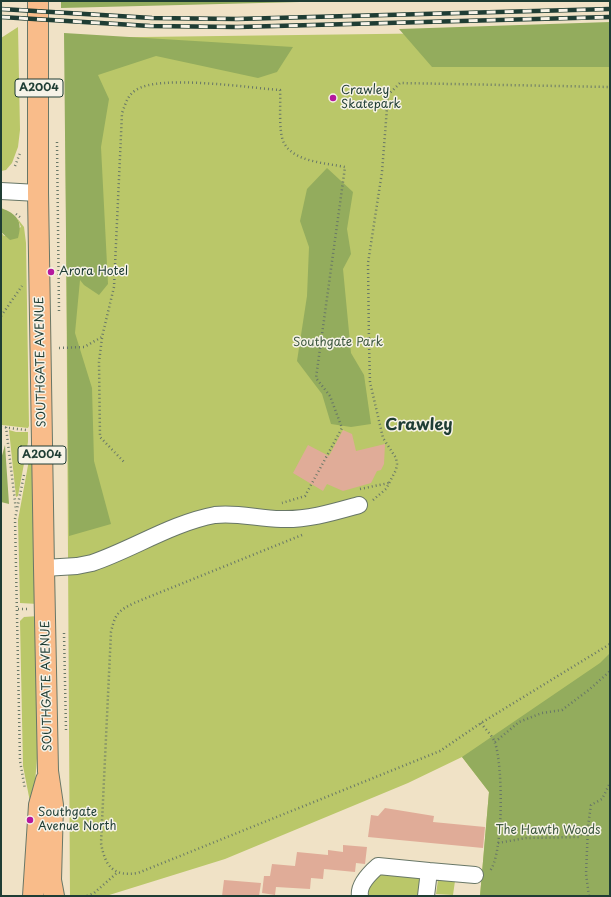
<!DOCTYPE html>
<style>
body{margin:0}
#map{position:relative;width:611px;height:897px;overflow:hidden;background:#f0e2c6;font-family:"Playpen Sans",sans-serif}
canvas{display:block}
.frame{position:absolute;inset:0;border:2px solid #1f3d34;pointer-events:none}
</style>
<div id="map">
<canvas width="611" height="897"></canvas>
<div class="frame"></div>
</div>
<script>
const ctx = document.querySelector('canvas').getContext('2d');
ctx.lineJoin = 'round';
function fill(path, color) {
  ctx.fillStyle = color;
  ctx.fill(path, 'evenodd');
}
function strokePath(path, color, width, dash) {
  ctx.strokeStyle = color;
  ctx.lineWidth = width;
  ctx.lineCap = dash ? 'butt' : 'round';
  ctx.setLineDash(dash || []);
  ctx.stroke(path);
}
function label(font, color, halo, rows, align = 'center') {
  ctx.font = font + ' "Playpen Sans",sans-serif';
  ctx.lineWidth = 3;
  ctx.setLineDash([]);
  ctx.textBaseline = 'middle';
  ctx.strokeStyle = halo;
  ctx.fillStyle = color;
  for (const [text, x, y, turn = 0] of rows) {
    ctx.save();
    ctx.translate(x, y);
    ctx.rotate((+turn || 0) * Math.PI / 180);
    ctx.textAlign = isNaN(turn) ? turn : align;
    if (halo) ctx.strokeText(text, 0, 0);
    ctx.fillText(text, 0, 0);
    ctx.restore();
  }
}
fill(new Path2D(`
 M18,27L20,130L18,147L12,163L6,170L1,171V38Z
 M610,31V896H480L489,792L462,757L408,783L225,859L106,896H70L65,38Z
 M17,218L24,227L26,243L29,426L28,428L2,425L1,412V232L4,236L21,227Z
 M9,430L16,432H28V442L18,496L16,497Z
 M33,438L38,604L20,603L18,520Z
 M38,616V747L33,806L31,807L23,766L20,621L24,617Z
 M380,873L416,876L421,879L420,896H368L369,885Z
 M441,877L455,881L453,895L436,894L438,880Z`), '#bac769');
fill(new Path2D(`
 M61,1L300,2L61,8Z
 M610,22V67H432L399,29Z
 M64,33L293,47L277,72L258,78L156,56L98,75L109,99L101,147L108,284L99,295L84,285L80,280L75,333L92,388L94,461L111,524L69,536Z
 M327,168L353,192L347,229L351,254L343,269L351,353L364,375L371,424L351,427L331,424L322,394L297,361L307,296L309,247L300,221L307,189Z
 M1,208C17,214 23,221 18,238L10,240L1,232Z
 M5,445L9,504L1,502V459Z
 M610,653V896H480L489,792L462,757L600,663Z`), '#93ac5d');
fill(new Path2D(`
 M343,430L352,434L356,451L385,444L384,464L381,470L377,471L371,483L343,491L327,484L323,491L293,473L308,445L329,456Z
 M385,808L434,816L433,822L485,827L483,848L368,837L371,815L378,816Z
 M343,845L367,847L365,864L356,863L355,872L324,869L323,879L311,878L310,889L276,887L275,895L262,893L264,876H270L272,864L295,866L297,852L328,855V850L343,852Z
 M224,880L261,883L259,896H222Z`), '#e0ac98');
const minor = new Path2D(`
 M1,191L38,193
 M44,568L77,566L92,563C133,549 172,523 215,515C237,512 259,519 281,519C308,520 334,512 359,505
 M360,896C358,885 370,873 378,866L429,871
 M426,896L429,871L475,875`);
const major = new Path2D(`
 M38,1V193L44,568L48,771L53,805L51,880L54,896
 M33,896L39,805L46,780`);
strokePath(minor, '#687767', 18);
strokePath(major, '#687767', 22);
strokePath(new Path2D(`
 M57,142L59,311
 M15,166L20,153
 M16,214L21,218
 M1,316L22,286
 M102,338L99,362L100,437L124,462
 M59,348L84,347L102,337L114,287L122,113C126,103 127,96 136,90C159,74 250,88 280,90C281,103 278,132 284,143C294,162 326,163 345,167L316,378L330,396L342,428L305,496L282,503
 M1,427L26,430
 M6,427L16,510
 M24,475L15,519L20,761L25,789
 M360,489L389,483
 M373,500L386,489L396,470L397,464L396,458L383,438L370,382L369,343L368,263L382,172L388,95L400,83L610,87
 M302,535L134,603C118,611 115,614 111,632L101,843C105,866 113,877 138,873L440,751L481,723L610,644
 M18,609H27
 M64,633L66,730
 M481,723C485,729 493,736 495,743C503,764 504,857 489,872
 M495,742L519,722L542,713L562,710L590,689L610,671
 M588,827L586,874L589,896
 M498,843L526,838L579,837L588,826L591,805L602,799L610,783
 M87,896L94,893L118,872`), '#687767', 2.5, [1, 3]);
strokePath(minor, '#fff', 16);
strokePath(major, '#f9bc8a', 20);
const rail = new Path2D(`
 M1,9L152,18L237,19L610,9
 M1,17L150,26L238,27L610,17`);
strokePath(rail, '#1f3d34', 4.5);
strokePath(rail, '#f7f3e8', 3, [9]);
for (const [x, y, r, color] of [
 [333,98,4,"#b5179e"],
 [51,272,4,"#b5179e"],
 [30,820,4,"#b5179e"]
]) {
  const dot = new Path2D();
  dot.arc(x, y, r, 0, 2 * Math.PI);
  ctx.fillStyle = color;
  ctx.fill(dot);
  strokePath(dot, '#f7f3e8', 1.5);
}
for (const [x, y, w] of [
 [39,88,48],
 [42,455,48]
]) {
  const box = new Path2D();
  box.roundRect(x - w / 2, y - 9, w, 18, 3);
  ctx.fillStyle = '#f7f3e8';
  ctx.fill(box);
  strokePath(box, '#1f3d34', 1);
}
label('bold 11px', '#1f3d34', null, [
 ["A2004",39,88],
 ["A2004",42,455]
]);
label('12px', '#1f3d34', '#f7f3e8', [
 ["Crawley",341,91],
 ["Skatepark",341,105],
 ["Arora Hotel",59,272],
 ["Southgate",38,813],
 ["Avenue North",38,827]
], 'left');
label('12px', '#3e593f', '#f7f3e8', [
 ["Southgate Park",338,343],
 ["The Hawth Woods",548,831]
]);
label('12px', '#1f3d34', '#f7f3e8', [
 ["SOUTHGATE AVENUE",41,362,-91],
 ["SOUTHGATE AVENUE",47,686,-91]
]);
label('bold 16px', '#1f3d34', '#f7f3e8', [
 ["Crawley",419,426]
]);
</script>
